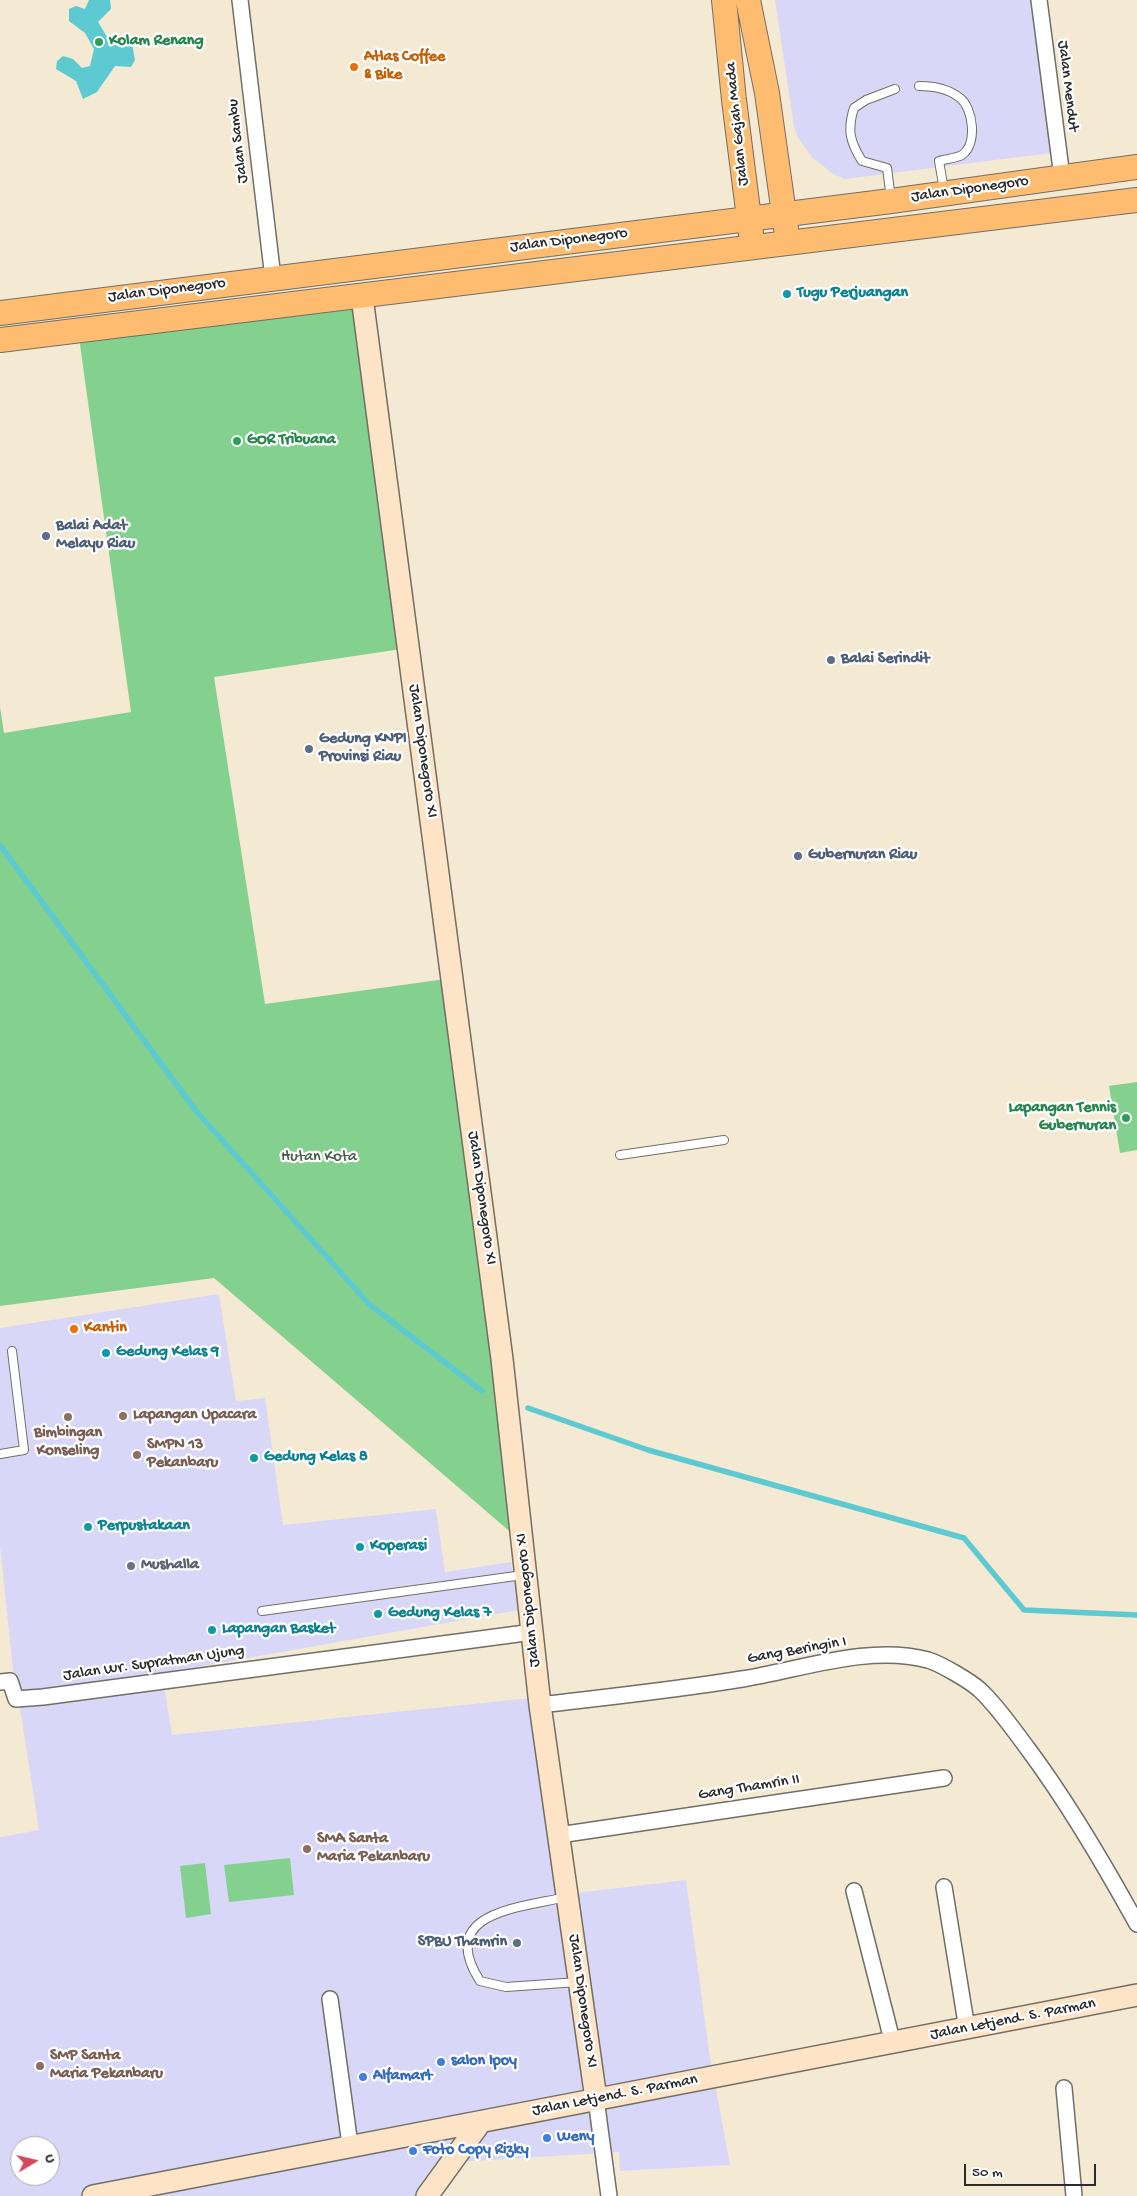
<!DOCTYPE html>
<style>
body{margin:0}
#map{position:relative;width:1137px;height:2196px;overflow:hidden;background:#f4e9d3;font-family:"Gochi Hand",sans-serif}
canvas{display:block}
.north{position:absolute;left:10px;top:2136px;width:50px;height:50px;box-sizing:border-box;background:#fff;border:1px solid #aaa;border-radius:50%;rotate:81deg;font-size:14px;font-weight:700;line-height:20px;text-align:center;color:#2b2b2b}
.north::after{content:'';display:block;margin:auto;width:18px;height:22px;background:#d1495b;clip-path:polygon(50% 0,100% 100%,50% 72%,0 100%)}
.scale{position:absolute;left:964px;top:2164px;width:132px;height:22px;box-sizing:border-box;border:2px solid #2b2b2b;border-top:0;padding-left:6px;font-size:15px;line-height:18px;white-space:nowrap;color:#2b2b2b;-webkit-text-stroke:4px #fff;paint-order:stroke}
</style>
<div id="map">
<canvas width="1137" height="2196"></canvas>
<div class="north">U</div>
<div class="scale">50 m</div>
</div>
<script>
const ctx = document.querySelector('canvas').getContext('2d');
ctx.lineJoin = 'round';
function fill(path, color) {
  ctx.fillStyle = color;
  ctx.fill(path, 'evenodd');
}
function strokePath(path, color, width, dash) {
  ctx.strokeStyle = color;
  ctx.lineWidth = width;
  ctx.lineCap = dash ? 'butt' : 'round';
  ctx.setLineDash(dash || []);
  ctx.stroke(path);
}
function label(font, color, halo, rows, align = 'center') {
  ctx.font = font + ' "Gochi Hand",sans-serif';
  ctx.lineWidth = 4.5;
  ctx.setLineDash([]);
  ctx.textBaseline = 'middle';
  ctx.strokeStyle = halo;
  ctx.fillStyle = color;
  for (const [text, x, y, turn = 0] of rows) {
    ctx.save();
    ctx.translate(x, y);
    ctx.rotate((+turn || 0) * Math.PI / 180);
    ctx.textAlign = isNaN(turn) ? turn : align;
    if (halo) ctx.strokeText(text, 0, 0);
    ctx.fillText(text, 0, 0);
    ctx.restore();
  }
}
fill(new Path2D(`
 M775,0H1036L1058,152L845,179L833,174L813,158L798,138L794,127Z
 M219,1294L236,1401L265,1398L283,1525L436,1509L445,1572L511,1562L519,1610L16,1699L0,1545V1328Z
 M164,1685L172,1735L531,1698L559,1895L686,1880L709,2052L730,2165L620,2171L619,2152L441,2163L416,2196H0V1837L39,1830L19,1702ZM20,2146H50V2176H20Z`), '#d9d7f7');
fill(new Path2D(`
 M362,297L408,648L214,677L265,1004L453,978L521,1541L214,1278L0,1306V707L4,733L131,712L78,330Z
 M1137,1082V1150L1120,1153L1109,1086Z
 M290,1858L294,1895L229,1902L224,1865Z
 M205,1863L211,1914L186,1918L180,1866Z`), '#84d08f');
fill(new Path2D(`
 M89,0H110L111,9L98,22L109,40H126L132,44L135,60L131,67L115,66L97,92L83,99L76,81L56,69L57,61L63,56L73,59L82,68L90,66L94,49L85,33L69,21V9L76,6L85,9Z`), '#5dcad1');
strokePath(new Path2D(`
 M0,845L196,1111L369,1304L482,1391
 M528,1408L648,1450L964,1538L1024,1610L1137,1615`), '#5dcad1', 5.5);
const lane = new Path2D(`
 M919,86C933,86 949,89 960,98C973,108 978,144 962,155C957,158 946,159 939,161L944,190
 M891,199L887,168L862,161C850,142 847,130 854,108L866,100L895,89
 M620,1155L724,1140
 M0,1454L24,1450L12,1351
 M262,1611L523,1575
 M566,1897C519,1908 436,1912 480,1981L506,1987L578,1982`);
const street = new Path2D(`
 M240,0L273,278
 M1039,0L1062,177
 M0,1682L10,1681L16,1699L43,1697L533,1632
 M540,1705C607,1697 675,1690 742,1679C800,1670 869,1644 928,1660C941,1664 970,1681 980,1690C998,1707 1013,1729 1028,1749C1069,1804 1104,1864 1137,1924
 M559,1835L944,1778
 M944,1887L967,2029
 M854,1891L893,2044
 M330,1999L350,2145
 M1064,2088L1074,2196
 M596,2099L609,2196`);
const secondary = new Path2D(`
 M362,297L502,1359L540,1705L596,2099
 M93,2196C441,2128 789,2064 1137,1995
 M427,2196L480,2123`);
const primary = new Path2D(`
 M724,0L734,100L751,234
 M748,0L767,93L786,228
 M0,313L891,201L1137,167
 M0,340L1137,200`);
strokePath(lane, '#716e66', 10);
strokePath(street, '#716e66', 18);
strokePath(secondary, '#716e66', 24);
strokePath(primary, '#716e66', 26);
strokePath(lane, '#fff', 8);
strokePath(street, '#fff', 15);
strokePath(secondary, '#fee4c6', 21);
strokePath(primary, '#fdbc70', 24);
for (const [x, y, r, color] of [
 [99,42,5,"#2e9e5b"],
 [354,67,5,"#e8710a"],
 [787,294,5,"#0f9aa8"],
 [237,441,5,"#2e9e5b"],
 [46,536,5,"#5c6f8a"],
 [831,660,5,"#5c6f8a"],
 [309,749,5,"#5c6f8a"],
 [798,856,5,"#5c6f8a"],
 [1126,1118,5,"#2e9e5b"],
 [74,1329,5,"#e8710a"],
 [106,1353,5,"#0f9aa8"],
 [123,1416,5,"#8d6e63"],
 [68,1417,5,"#8d6e63"],
 [137,1455,5,"#8d6e63"],
 [254,1458,5,"#0f9aa8"],
 [88,1527,5,"#0f9aa8"],
 [360,1547,5,"#0f9aa8"],
 [131,1566,5,"#6b7280"],
 [378,1614,5,"#0f9aa8"],
 [212,1630,5,"#0f9aa8"],
 [307,1849,5,"#8d6e63"],
 [517,1943,5,"#5c6f8a"],
 [441,2062,5,"#3f7fe0"],
 [40,2066,5,"#8d6e63"],
 [363,2077,5,"#3f7fe0"],
 [547,2138,5,"#3f7fe0"],
 [413,2151,5,"#3f7fe0"]
]) {
  const dot = new Path2D();
  dot.arc(x, y, r, 0, 2 * Math.PI);
  ctx.fillStyle = color;
  ctx.fill(dot);
  strokePath(dot, '#fff', 2);
}
label('bold 16px', '#27864d', '#fff', [
 ["Kolam Renang",109,42],
 ["GOR Tribuana",247,441],
 ["Lapangan Tennis",1116,1109,"right"],
 ["Gubernuran",1116,1127,"right"]
], 'left');
label('bold 16px', '#c56008', '#fff', [
 ["Atlas Coffee",364,58],
 ["& Bike",364,76],
 ["Kantin",84,1329]
], 'left');
label('16px', '#2b2b2b', '#fff', [
 ["Jalan Mendut",1067,86,83],
 ["Jalan Gajah Mada",738,124,-96],
 ["Jalan Sambu",239,141,-97],
 ["Jalan Diponegoro",970,190,-8],
 ["Jalan Diponegoro",569,241,-7],
 ["Jalan Diponegoro",167,291,-7],
 ["Jalan Diponegoro XI",422,751,82],
 ["Jalan Diponegoro XI",481,1198,82],
 ["Jalan Diponegoro XI",529,1600,-96],
 ["Gang Beringin I",797,1651,-10],
 ["Jalan Wr. Supratman Ujung",154,1664,-8],
 ["Gang Thamrin II",749,1788,-9],
 ["Jalan Diponegoro XI",582,2001,82],
 ["Jalan Letjend. S. Parman",1013,2020,-11],
 ["Jalan Letjend. S. Parman",615,2096,-11]
]);
label('bold 16px', '#0d838f', '#fff', [
 ["Tugu Perjuangan",797,294],
 ["Gedung Kelas 9",116,1353],
 ["Gedung Kelas 8",264,1458],
 ["Perpustakaan",98,1527],
 ["Koperasi",370,1547],
 ["Gedung Kelas 7",388,1614],
 ["Lapangan Basket",222,1630]
], 'left');
label('bold 16px', '#4e5e75', '#fff', [
 ["Balai Adat",56,527],
 ["Melayu Riau",56,545],
 ["Balai Serindit",841,660],
 ["Gedung KNPI",319,740],
 ["Provinsi Riau",319,758],
 ["Gubernuran Riau",808,856],
 ["SPBU Thamrin",507,1943,"right"]
], 'left');
label('16px', '#465d49', '#fff', [
 ["Hutan Kota",319,1158]
]);
label('bold 16px', '#785e54', '#fff', [
 ["Lapangan Upacara",133,1416],
 ["Bimbingan",68,1434,"center"],
 ["Konseling",68,1452,"center"],
 ["SMPN 13",147,1446],
 ["Pekanbaru",147,1464],
 ["SMA Santa",317,1840],
 ["Maria Pekanbaru",317,1858],
 ["SMP Santa",50,2057],
 ["Maria Pekanbaru",50,2075]
], 'left');
label('bold 16px', '#5b616d', '#fff', [
 ["Mushalla",141,1566]
], 'left');
label('bold 16px', '#366cbe', '#fff', [
 ["salon Ipoy",451,2062],
 ["Alfamart",373,2077],
 ["Weny",557,2138],
 ["Foto Copy Rizky",423,2151]
], 'left');
</script>
